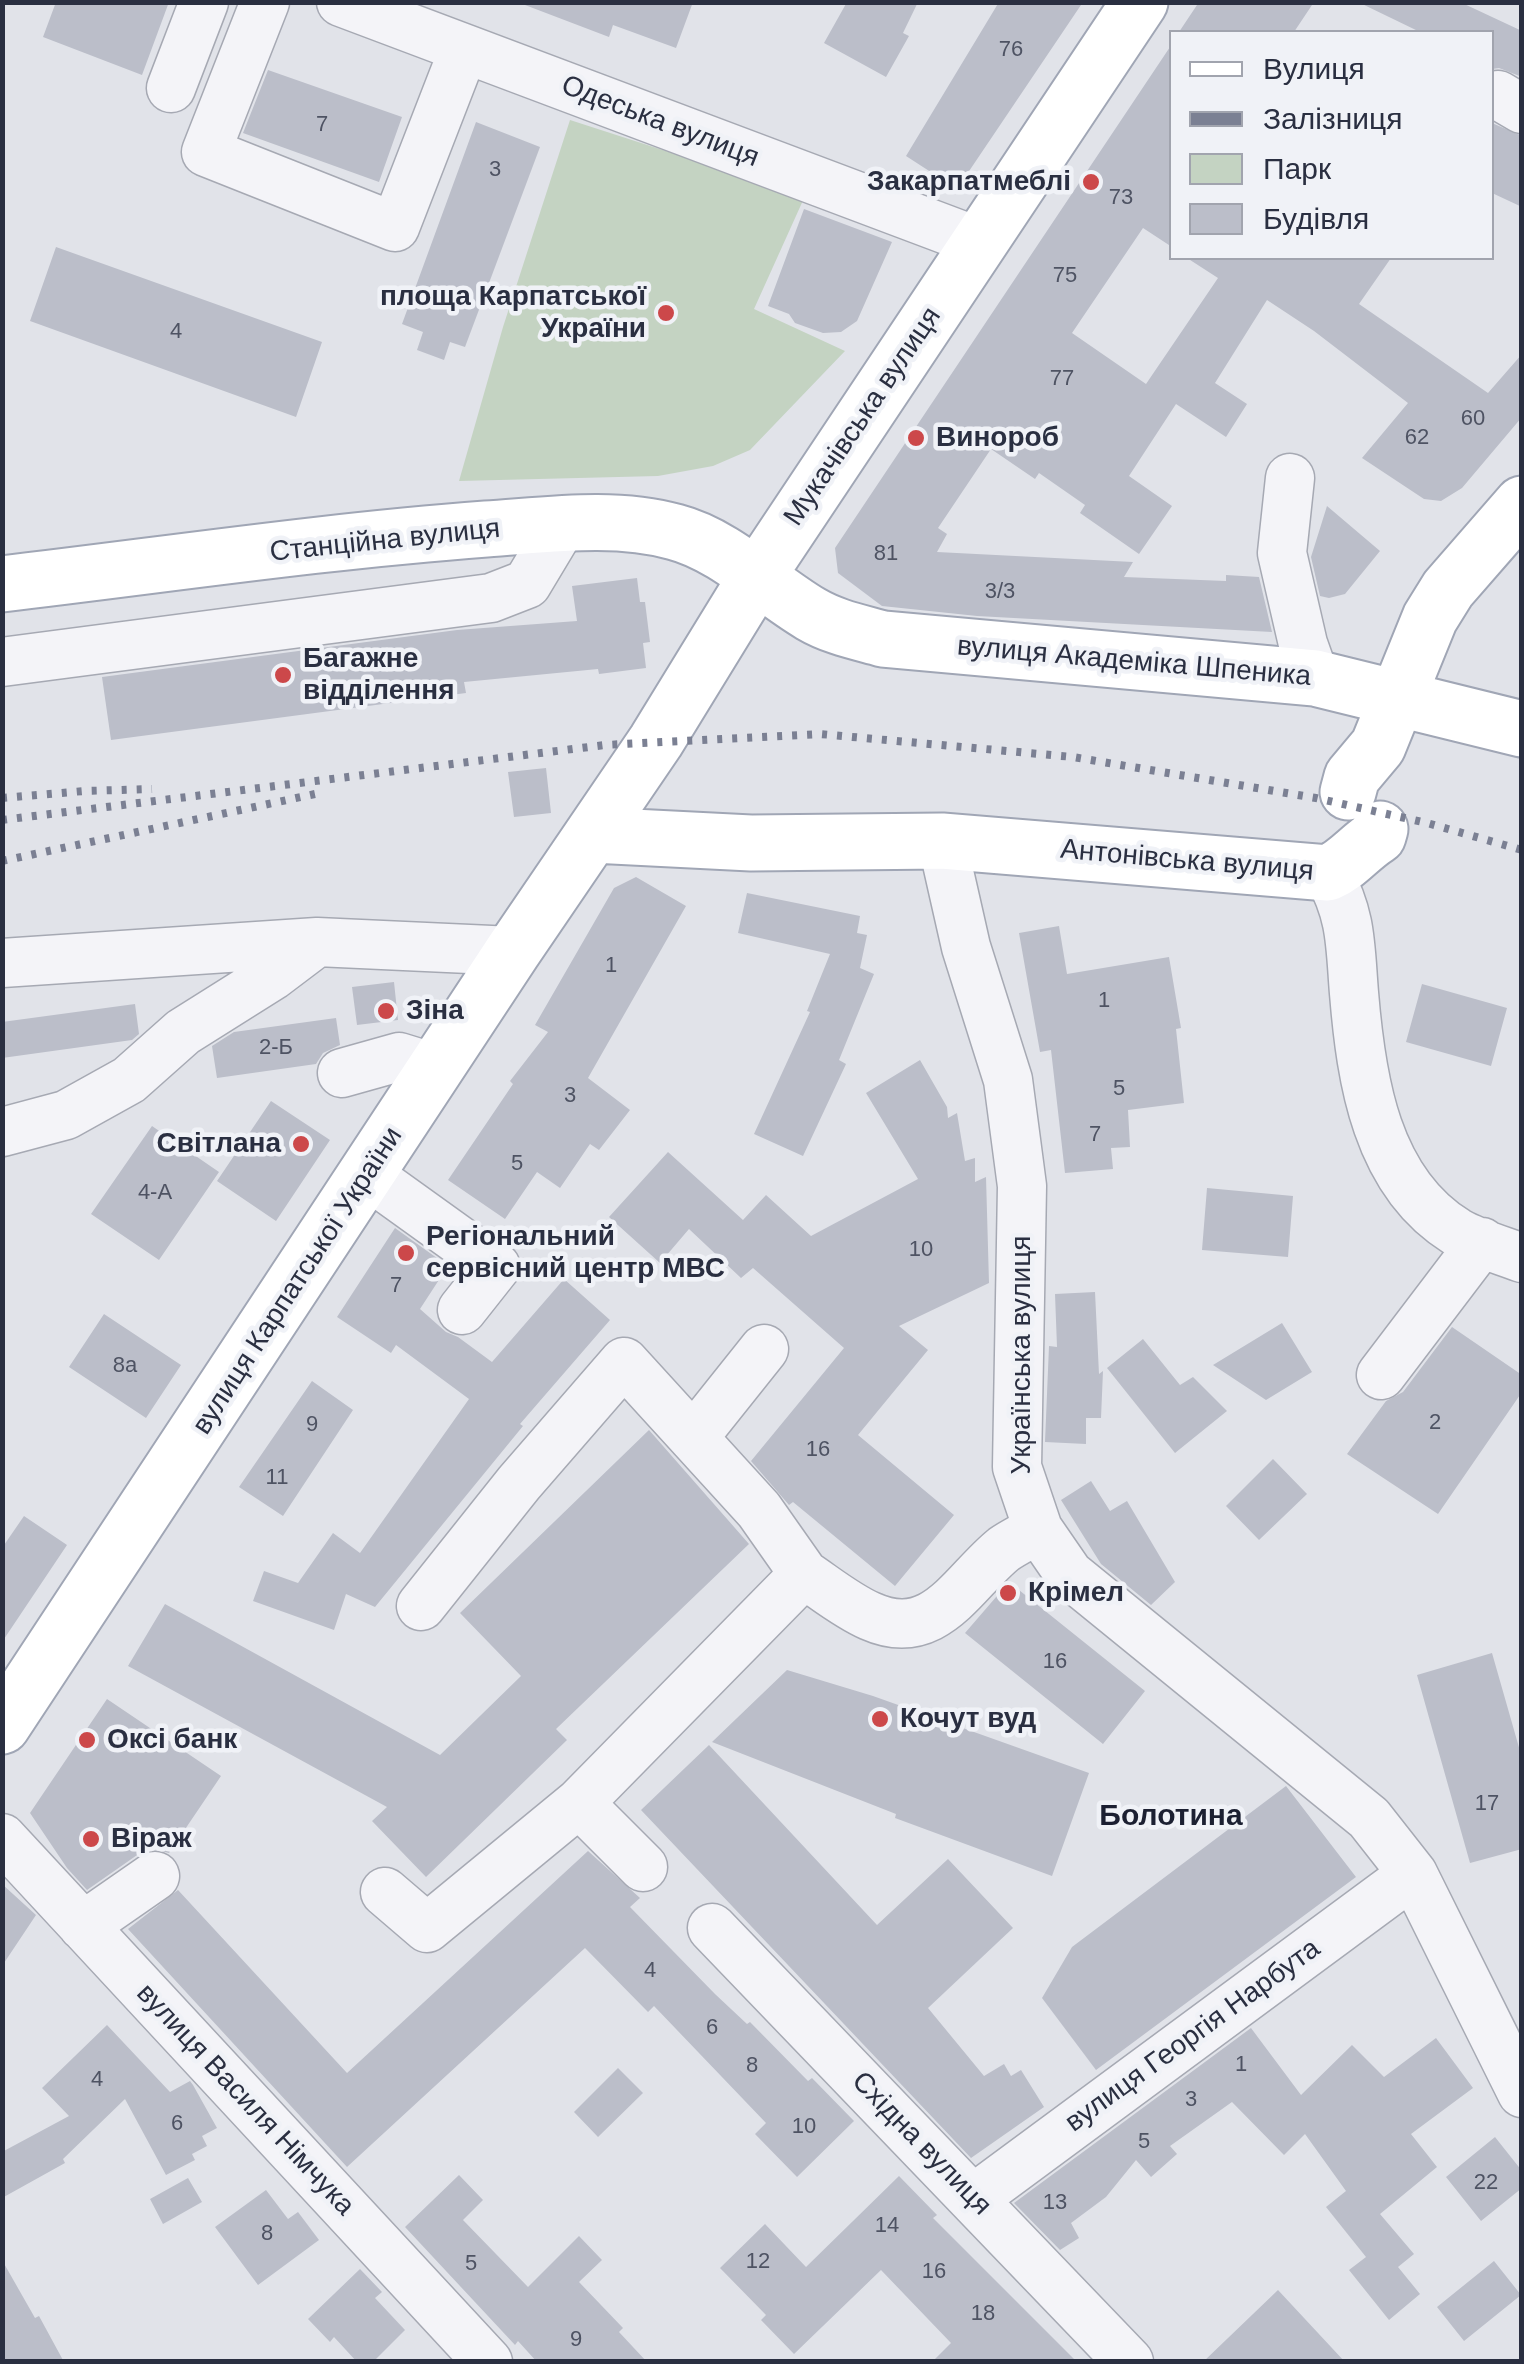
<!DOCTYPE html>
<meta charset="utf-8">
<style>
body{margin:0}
#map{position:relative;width:1524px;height:2364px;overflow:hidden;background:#e1e3e9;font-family:Arial,sans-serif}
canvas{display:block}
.frame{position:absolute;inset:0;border:5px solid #2a2f41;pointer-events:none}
.legend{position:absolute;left:1169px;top:30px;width:325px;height:230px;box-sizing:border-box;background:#f0f2f7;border:2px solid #a1a4ae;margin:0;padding:12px 18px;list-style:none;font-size:30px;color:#2a2f41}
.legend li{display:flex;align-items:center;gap:20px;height:50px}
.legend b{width:50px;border:2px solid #a1a4ae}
</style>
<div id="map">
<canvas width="1524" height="2364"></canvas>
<div class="frame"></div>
<ul class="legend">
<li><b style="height:12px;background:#fff"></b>Вулиця</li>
<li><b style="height:12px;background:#7b8093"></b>Залізниця</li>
<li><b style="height:28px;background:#c4d3c2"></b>Парк</li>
<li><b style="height:28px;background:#bbbec9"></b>Будівля</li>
</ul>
</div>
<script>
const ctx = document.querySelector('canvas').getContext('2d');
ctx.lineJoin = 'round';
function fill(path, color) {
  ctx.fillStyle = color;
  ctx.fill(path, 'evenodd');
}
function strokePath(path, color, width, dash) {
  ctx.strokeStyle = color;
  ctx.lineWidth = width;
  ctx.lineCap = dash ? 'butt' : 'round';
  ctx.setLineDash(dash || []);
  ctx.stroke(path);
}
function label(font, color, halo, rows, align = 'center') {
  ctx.font = font + ' Arial,sans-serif';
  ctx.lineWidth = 9;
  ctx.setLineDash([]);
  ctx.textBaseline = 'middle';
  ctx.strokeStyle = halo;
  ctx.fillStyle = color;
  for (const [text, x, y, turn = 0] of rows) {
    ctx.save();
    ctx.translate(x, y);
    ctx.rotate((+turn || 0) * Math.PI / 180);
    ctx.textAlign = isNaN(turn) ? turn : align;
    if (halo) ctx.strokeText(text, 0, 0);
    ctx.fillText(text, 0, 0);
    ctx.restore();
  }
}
fill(new Path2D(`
 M570,120L805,196L754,309L845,351L750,450L713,466L658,476L459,481L503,327Z`), '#c4d3c2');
fill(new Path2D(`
 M56,2H169L142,75L43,37Z
 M525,2H693L676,48L613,25L609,37L525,5Z
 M847,2H918L903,33L909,36L886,77L824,43Z
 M999,2H1083L957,189L906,156Z
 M1199,2H1314L1294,32H1179Z
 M1358,2H1460L1522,31V77L1499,68L1492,69V32H1420Z
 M1172,44V247L1143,228L1072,333L1146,384L1218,278L1187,258H1391L1359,304L1488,393L1522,354V417L1462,488L1441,501L1424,499L1362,458L1408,403L1314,331L1267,300L1215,383L1247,404L1226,437L1176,404L1129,476L1172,506L1139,554L1080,513L1085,505L1039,473L1035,479L991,449L938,528L947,534L937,552L1133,562L1124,577L1226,581V575L1259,577L1272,632L977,616L882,606L838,573L835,548Z
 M268,70L402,117L379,182L243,133Z
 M476,122L540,147L465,347L450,342L444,360L417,350L423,332L402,324Z
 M1492,123L1522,136V207L1492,193Z
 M804,209L892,242L857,321L841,332L823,333L795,323L789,314L768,306Z
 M56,247L322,342L296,417L30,321Z
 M1327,506L1380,551L1345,594L1329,598L1320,596L1311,557Z
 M637,578L640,602H645L650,642L643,643L646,668L599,674L598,669L464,682L466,693L111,740L102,677L457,630L577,621L572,586Z
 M546,768L551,813L514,817L508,772Z
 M636,877L686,906L588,1078L630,1110L599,1150L590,1144L560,1188L537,1172L505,1219L448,1180L513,1084L510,1081L548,1032L535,1025L614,888Z
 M747,893L860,916L857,933L867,935L860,968L874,974L839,1060L846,1064L803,1156L754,1134L810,1012L807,1011L830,954L738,933Z
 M1059,926L1067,974L1169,957L1181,1028L1176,1029L1184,1103L1128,1110L1130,1147L1111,1148L1113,1169L1065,1173L1051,1050L1040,1052L1019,933Z
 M394,982L398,1020L357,1025L352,987Z
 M1422,984L1507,1008L1491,1066L1406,1042Z
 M135,1004L139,1034L132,1040L2,1058V1022Z
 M336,1018L340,1045L323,1053L316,1064L217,1078L212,1046L234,1032Z
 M920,1060L947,1107L948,1118L957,1113L965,1161L975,1158V1182L986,1177L989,1283L899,1326L928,1350L858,1435L954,1515L895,1586L793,1502L789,1505L751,1461L844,1348L753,1268L741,1278L689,1229L660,1263L609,1217L668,1152L743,1220L766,1195L811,1236L918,1179L866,1093Z
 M271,1101L330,1140L276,1221L217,1181Z
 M152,1126L219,1172L159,1260L91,1214Z
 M1207,1188L1293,1196L1288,1257L1202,1250Z
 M395,1228L448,1266L420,1309L446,1332L458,1337L492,1362L564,1279L610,1320L520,1424L523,1426L375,1607L346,1594L334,1630L253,1601L264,1571L298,1583L333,1533L360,1553L469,1399L396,1345L391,1353L337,1317Z
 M1095,1292L1099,1374L1103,1371L1101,1418H1086V1444L1045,1442L1049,1346L1057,1347L1055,1294Z
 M104,1314L181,1365L146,1418L69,1367Z
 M1282,1323L1312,1372L1266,1400L1213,1365Z
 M1452,1327L1522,1375V1392L1438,1514L1347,1454L1386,1401L1403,1392Z
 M1143,1339L1180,1385L1193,1377L1227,1411L1175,1453L1107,1368Z
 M312,1381L353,1410L283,1516L239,1487Z
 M649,1430L749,1544L556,1729L567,1740L426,1877L372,1821L387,1807L128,1666L165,1604L440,1755L521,1676L460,1613Z
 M1273,1459L1307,1494L1259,1540L1226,1506Z
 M1091,1481L1110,1511L1127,1501L1175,1582L1151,1605L1101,1564L1061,1500Z
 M24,1516L67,1545L2,1642V1548Z
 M1009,1582L1145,1691L1103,1744L965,1633Z
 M1492,1653L1522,1758V1849L1470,1863L1417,1675Z
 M787,1670L873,1696L1089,1773L1052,1876L895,1818L896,1814L712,1742Z
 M107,1699L221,1776L169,1853L154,1849L140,1853L87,1890L67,1868L30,1813Z
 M709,1745L877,1925L948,1859L1013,1928L928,2008L984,2076L1004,2064L1011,2076L1021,2070L1044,2107L971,2158L641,1810Z
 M1286,1786L1356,1877L1096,2070L1042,1998L1072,1947Z
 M588,1851L640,1898L630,1907L715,1994L747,2024L750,2022L808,2081L812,2078L854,2121L797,2177L755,2134L766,2123L654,2006L648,2012L585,1948L347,2167L128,1929L178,1890L347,2073Z
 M2,1884L36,1915L2,1966Z
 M107,2025L170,2092L190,2081L193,2085L217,2128L202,2136L207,2146L192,2154L195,2160L166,2175L125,2099L63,2159L65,2163L2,2198V2152L69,2116L42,2088Z
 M1251,2028L1301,2095L1352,2045L1384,2077L1436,2038L1473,2088L1411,2134L1437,2167L1380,2214L1414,2254L1398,2267L1420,2294L1389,2320L1349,2270L1366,2257L1326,2207L1346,2191L1305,2134L1284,2155L1232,2102L1170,2146L1177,2154L1151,2177L1136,2160L1106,2197L1071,2223L1079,2238L1060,2250L1014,2203Z
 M618,2068L643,2093L598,2137L574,2112Z
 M1495,2137L1522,2171V2188L1481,2221L1446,2177Z
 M459,2175L483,2200L463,2220L528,2287L579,2236L602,2260L579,2282L623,2328L619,2332L647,2362H537L518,2341L515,2345L405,2227Z
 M899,2176L937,2215L933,2218L1077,2362H932L951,2343L881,2270L794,2354L761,2320L766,2315L720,2268L765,2224L806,2267Z
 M188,2178L202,2202L163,2224L150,2199Z
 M266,2190L288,2219L298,2212L319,2240L258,2285L215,2227Z
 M2,2260L35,2318L39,2316L64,2362H2Z
 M1494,2261L1521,2295L1464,2341L1437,2307Z
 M360,2269L382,2292L375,2298L405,2330L373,2362H357L334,2337L330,2342L308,2319Z
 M1278,2290L1345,2362H1203Z`), '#bbbec9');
const minor = new Path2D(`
 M265,2L206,152L395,227L464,49
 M341,2L979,242
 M171,88L204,2
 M1498,95L1522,109
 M1290,478L1282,553L1303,644L1315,678
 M2,662L491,598L527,584L563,524
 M942,841L966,947L1008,1080L1022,1186L1017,1467L1038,1529L1069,1574L1369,1818L1413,1874L1522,2093
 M1328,873C1352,917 1350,944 1354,993C1361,1079 1376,1182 1457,1232C1476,1243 1501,1250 1522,1258
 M2,963L317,942L513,951
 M342,1073L399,1057L438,1069
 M2,1132L66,1115L129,1080L183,1032L272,976L317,942
 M368,1175L496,1267L462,1310
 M1381,1375L1482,1242
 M693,1438L764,1349
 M421,1606L519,1483L624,1362L759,1510L804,1574
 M579,1803L643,1867
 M2,1838L488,2362
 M385,1892L427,1928L579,1803L804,1574C825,1588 847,1606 870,1616C935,1645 962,1583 1004,1549C1014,1542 1027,1536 1038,1529
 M83,1926L155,1876
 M712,1928L1129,2362
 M973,2199L1413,1874`);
const major = new Path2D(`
 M2,584C163,565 325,541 486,529C547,525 615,515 675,532C725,545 767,588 811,614C833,627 858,632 883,639L1315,678L1522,729
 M1348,792L1352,777L1378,746L1430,618L1448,589L1522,504
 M593,835L751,843L942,841L1328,873C1347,865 1360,847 1378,836L1380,829
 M2,1726L513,951L656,741L756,578L1140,2`);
strokePath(minor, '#a6a9b3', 51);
strokePath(major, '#a0a6b5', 59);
strokePath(minor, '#f4f4f8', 48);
strokePath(major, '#fff', 55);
strokePath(new Path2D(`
 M2,798L84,791L152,789
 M2,820L605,745L820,734L1073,757L1316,798L1427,823L1522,850
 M2,861L315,794`), '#7b8093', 8, [5, 10]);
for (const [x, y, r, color] of [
 [1091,182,10,"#cc484a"],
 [666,313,10,"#cc484a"],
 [916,438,10,"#cc484a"],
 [283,675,10,"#cc484a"],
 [386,1011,10,"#cc484a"],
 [301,1144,10,"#cc484a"],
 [406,1253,10,"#cc484a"],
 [1008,1593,10,"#cc484a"],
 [880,1719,10,"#cc484a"],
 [87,1740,10,"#cc484a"],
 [91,1839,10,"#cc484a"]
]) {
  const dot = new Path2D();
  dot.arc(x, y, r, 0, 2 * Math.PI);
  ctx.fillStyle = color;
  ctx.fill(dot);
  strokePath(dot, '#f0f2f7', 4);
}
label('22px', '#4e5363', null, [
 ["76",1011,50],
 ["7",322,125],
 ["3",495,170],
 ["73",1121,198],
 ["75",1065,276],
 ["4",176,332],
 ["77",1062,379],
 ["60",1473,419],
 ["62",1417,438],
 ["81",886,554],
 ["3/3",1000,592],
 ["1",611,966],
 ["1",1104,1001],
 ["2-Б",276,1048],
 ["5",1119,1089],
 ["3",570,1096],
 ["7",1095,1135],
 ["5",517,1164],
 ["4-А",155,1193],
 ["10",921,1250],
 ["7",396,1286],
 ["8а",125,1366],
 ["2",1435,1423],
 ["9",312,1425],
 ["16",818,1450],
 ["11",277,1478],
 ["16",1055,1662],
 ["17",1487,1804],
 ["4",650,1971],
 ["6",712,2028],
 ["1",1241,2065],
 ["8",752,2066],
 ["4",97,2080],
 ["3",1191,2100],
 ["6",177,2124],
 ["10",804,2127],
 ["5",1144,2142],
 ["22",1486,2183],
 ["13",1055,2203],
 ["14",887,2226],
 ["8",267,2234],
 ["12",758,2262],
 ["5",471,2264],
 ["16",934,2272],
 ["18",983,2314],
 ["9",576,2340]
]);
label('28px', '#2a2f41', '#f0f2f7', [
 ["Одеська вулиця",660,122,21],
 ["Мукачівська вулиця",863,417,-56],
 ["Станційна вулиця",385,541,-6],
 ["вулиця Академіка Шпеника",1134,662,5],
 ["Антонівська вулиця",1187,861,5],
 ["вулиця Карпатської України",298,1281,-57],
 ["Українська вулиця",1022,1355,-90],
 ["вулиця Георгія Нарбута",1193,2036,-36],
 ["вулиця Василя Німчука",245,2100,47],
 ["Східна вулиця",921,2144,46]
]);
label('bold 28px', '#2a2f41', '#f0f2f7', [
 ["Закарпатмеблі",1071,182,"right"],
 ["площа Карпатської",646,297,"right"],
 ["України",646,329,"right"],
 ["Винороб",936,438],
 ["Багажне",303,659],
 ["відділення",303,691],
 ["Зіна",406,1011],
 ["Світлана",281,1144,"right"],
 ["Регіональний",426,1237],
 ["сервісний центр МВС",426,1269],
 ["Крімел",1028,1593],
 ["Кочут вуд",900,1719],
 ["Оксі банк",107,1740],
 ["Віраж",111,1839]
], 'left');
label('bold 30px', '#1c2032', '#f0f2f7', [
 ["Болотина",1171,1817]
]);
</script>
